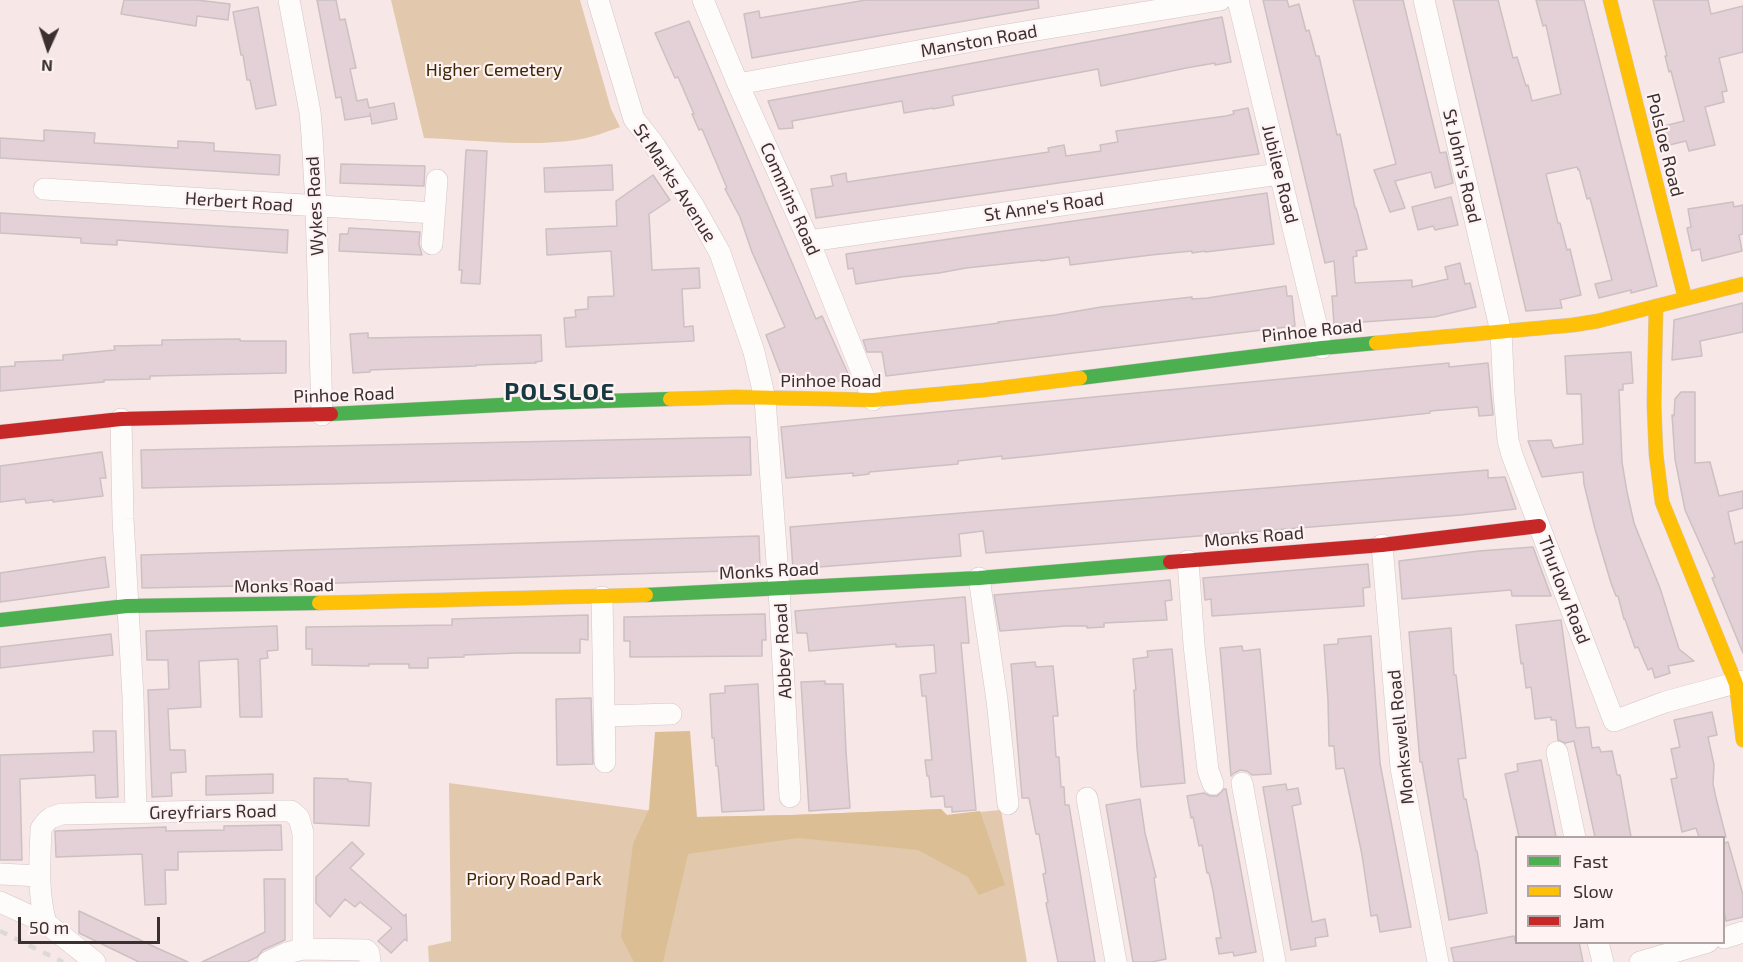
<!DOCTYPE html>
<style>
body{margin:0}
#map{position:relative;width:1743px;height:962px;overflow:hidden;background:#f7e7e7;font-family:"Exo 2",sans-serif}
canvas{display:block}
.legend{position:absolute;left:1515px;top:836px;width:210px;height:108px;box-sizing:border-box;background:#fff2f3;border:2px solid #b1a4a5;margin:0;padding:8px 10px;list-style:none;font-size:18px;color:#3b3030}
.legend li{display:flex;align-items:center;gap:12px;height:30px}
.legend b{width:30px;border:2px solid #b1a4a5}
.north{position:absolute;left:18px;top:18px;width:60px;height:60px;-webkit-text-stroke:4px #fff2f3;paint-order:stroke;rotate:183deg;font-size:16px;font-weight:700;line-height:24px;text-align:center;color:#3b3030}
.north::after{content:'';display:block;margin:auto;width:21px;height:27px;background:#3b3030;clip-path:polygon(50% 0,100% 100%,50% 72%,0 100%)}
.scale{position:absolute;left:18px;top:917px;width:142px;height:27px;box-sizing:border-box;border:3px solid #3b3030;border-top:0;padding-left:8px;font-size:18px;line-height:21px;white-space:nowrap;color:#3b3030;-webkit-text-stroke:4px #fff2f3;paint-order:stroke}
</style>
<div id="map">
<canvas width="1743" height="962"></canvas>
<ul class="legend">
<li><b style="height:8px;background:#4caf50"></b>Fast</li>
<li><b style="height:8px;background:#ffc107"></b>Slow</li>
<li><b style="height:8px;background:#c62828"></b>Jam</li>
</ul>
<div class="north">N</div>
<div class="scale">50 m</div>
</div>
<script>
const ctx = document.querySelector('canvas').getContext('2d');
ctx.lineJoin = 'round';
function fill(path, color) {
  ctx.fillStyle = color;
  ctx.fill(path, 'evenodd');
}
function strokePath(path, color, width, dash) {
  ctx.strokeStyle = color;
  ctx.lineWidth = width;
  ctx.lineCap = dash ? 'butt' : 'round';
  ctx.setLineDash(dash || []);
  ctx.stroke(path);
}
function label(font, color, halo, rows, align = 'center') {
  ctx.font = font + ' "Exo 2",sans-serif';
  ctx.lineWidth = 4.5;
  ctx.setLineDash([]);
  ctx.textBaseline = 'middle';
  ctx.strokeStyle = halo;
  ctx.fillStyle = color;
  for (const [text, x, y, turn = 0] of rows) {
    ctx.save();
    ctx.translate(x, y);
    ctx.rotate((+turn || 0) * Math.PI / 180);
    ctx.textAlign = isNaN(turn) ? turn : align;
    if (halo) ctx.strokeText(text, 0, 0);
    ctx.fillText(text, 0, 0);
    ctx.restore();
  }
}
fill(new Path2D(`
 M391,0H580L611,109L620,127C606,132 591,138 576,140C528,147 473,140 424,138Z
 M449,783L696,817L792,815L941,809L947,815L1001,810L1027,962H429L428,946L451,941Z`), '#e2c9ad');
fill(new Path2D(`
 M690,731L697,817L792,815L941,809L947,815L980,811L1005,885L979,895L968,877L918,850L798,838L688,854L663,962H634L621,937L633,844L649,809L655,732Z`), '#dcbe95');
const building = new Path2D(`
 M124,0H197L230,4L228,20L197,16L196,26L121,14Z
 M317,0H336L340,20L345,19L356,68L350,69L357,101L367,99L369,108L394,103L397,119L372,124L370,113V116L345,120L341,97L336,98Z
 M866,0H1038L1039,8L752,58L744,14L759,11L760,18Z
 M1263,0H1287L1289,7L1299,4L1306,31L1309,30L1316,56H1319L1337,135L1340,134L1355,208H1356L1367,249L1356,251L1357,256L1353,257L1355,283L1412,280V287L1448,279L1445,267L1460,263L1465,284L1470,283L1476,307L1434,317L1334,324L1332,296H1337L1334,261L1325,263Z
 M1353,0H1403L1440,153L1446,152L1453,183L1435,188L1431,172L1395,181L1405,208L1390,212L1374,170L1396,164Z
 M1453,0H1498L1513,58L1517,57L1526,86L1528,85L1532,101L1561,94L1546,25L1543,26L1536,0H1584L1657,286L1631,293V290L1599,298L1595,284L1612,280L1590,198L1587,199L1579,169L1578,170L1577,167L1546,174L1558,223H1560L1567,250L1570,249L1581,295L1560,300L1562,308L1526,311Z
 M1653,0H1708L1711,14L1743,6V52L1719,58L1727,91L1722,92L1724,102L1705,107L1715,145L1689,151L1686,141L1665,146L1660,127L1684,121L1671,71L1669,72L1665,56H1667Z
 M258,7L276,105L256,109L250,80H247L243,55H241L233,12Z
 M1222,17L1231,62L1215,65V63L1186,68L1101,86L1098,69L952,96L954,105L933,109V108L904,113L902,101L792,121L793,128L779,129L768,101Z
 M689,21L816,319L822,316L850,378L843,381L783,380L766,335L785,327L752,252L740,217L725,189L727,188L702,129L699,130L692,114H694L678,77L675,78L655,33Z
 M1248,108L1259,154L816,218L811,189L833,186L831,176L846,173L847,182L1049,152L1048,148L1064,145L1066,156L1101,151L1100,145L1118,142L1116,131L1226,116L1234,114L1233,111Z
 M44,130L95,133L94,143L178,148V141L198,142L214,143V151L280,155L279,175L0,158V138L44,141Z
 M466,150L487,151L480,284L461,283L462,270H459Z
 M341,164L425,166L424,186L340,183Z
 M612,165L613,190L545,192L544,168Z
 M653,175L670,200L649,214L652,270L699,268L700,288L682,289L684,327L693,326L694,341L566,347L564,318L576,317L575,310L588,309V297L614,296L611,251L547,255L546,229L617,226L616,201Z
 M1267,193L1274,244L1205,252V251L1192,253V251L1151,255L1070,265L1069,257L1041,261V260L966,268L939,273L901,277L856,284L853,268L848,269L846,254Z
 M1451,197L1458,225L1435,230L1433,226L1418,230L1412,207Z
 M1733,202L1734,207L1743,205V234L1739,235L1742,251L1702,261L1700,249L1692,251L1687,228L1691,227L1688,209Z
 M0,213L288,230L287,253L117,240V245L81,243V238L0,233Z
 M349,228L420,232L419,244L422,255L339,251L340,234H348Z
 M1286,286L1287,296H1292L1295,326L886,376L882,352H867L863,340L984,325L999,323L998,322L1055,315L1101,307L1192,297V299L1207,298Z
 M1743,303V332L1700,341L1702,356L1672,360L1674,320Z
 M368,333V338L541,335L542,361L535,362L536,363L476,365V366L370,370V372L353,373L350,334Z
 M240,339V341H286V373L150,376V379L104,380V382L0,391V367L15,366V362L63,360V355L115,350L114,346L162,345V340Z
 M1631,352L1633,383L1623,384V390H1619L1622,462L1627,492L1634,523L1660,588L1679,649L1694,661L1668,666L1670,673L1655,678L1652,668L1648,670L1638,647L1635,648L1625,619H1624L1618,596H1616L1611,583L1595,529L1584,484L1583,472L1542,477L1528,441L1551,440L1554,448L1583,444L1581,394H1567L1565,356Z
 M1449,363V367L1488,363L1493,415L1479,416L1478,407L1430,411V413L1358,421L1032,456L1002,459V456L958,461V464L869,472V474L853,476V473L786,478L781,427Z
 M1681,392H1695V463L1710,462L1719,496L1743,491V508L1728,512L1735,544L1743,541V653L1712,578L1715,577L1685,510L1675,459L1672,415L1674,416L1675,399Z
 M750,437L751,475L142,488L141,450Z
 M102,452L106,478H100L103,496L53,502V500L26,503L25,499L0,502V466Z
 M1488,470V478L1505,477L1516,509L1461,515L986,553L983,531L959,534L961,556L793,569L790,527Z
 M759,536L760,570L241,586L142,588L141,555Z
 M1533,547L1551,596H1512L1511,590L1402,599L1399,561L1479,551Z
 M105,557L109,587L0,602V573Z
 M1368,564L1370,587L1363,588L1364,606L1212,616L1211,599L1205,600L1203,578Z
 M1170,580L1172,600L1165,601L1167,620L1104,623V627L1087,628V626H1066L1000,631L994,595Z
 M965,597L969,643H961L976,810L952,812V807H945L944,796L931,797L929,776H927L925,760H932L926,696H922L920,675L936,673L934,645L896,647V644L809,651L807,633H797L795,611Z
 M765,614L766,640H762V656L630,657V641H624V617Z
 M588,615V640L580,639V653H518L464,655V657L428,658V668H409V664H369V666L312,665V649H306V627L452,625V619Z
 M1561,620L1576,728L1589,727L1592,748L1599,747L1601,752L1612,751L1617,775H1620L1631,837H1595L1574,741L1565,743L1558,740L1556,720H1551V717L1535,719L1531,687L1526,688L1523,663L1521,664L1516,625Z
 M277,626L278,650L267,651L268,658L260,659L262,717H240L238,659L199,661L201,707L168,709L170,750H185L186,772L171,773L172,796L152,797L148,690L169,689L168,660H147L146,631Z
 M1451,628L1454,675H1456L1466,758L1458,759L1464,799H1466L1476,851H1477L1487,913L1449,920L1422,762H1420L1409,632Z
 M111,634L113,655L0,668V647Z
 M1371,636L1380,763L1411,927L1380,932L1377,915L1371,916L1362,855L1344,768L1336,769L1334,746H1329L1328,700L1324,645L1338,644V639Z
 M1242,646L1243,651L1260,649L1271,774L1252,775L1247,771L1240,770L1234,773L1231,776L1220,648Z
 M1172,649L1185,783L1141,787L1137,748L1134,690H1136L1133,659L1148,657L1147,651Z
 M1035,662L1036,667L1053,666L1058,716H1053L1056,757H1059L1061,787H1064L1065,805H1069L1095,962H1058L1046,903L1048,902L1043,874L1046,873L1039,834H1036L1029,798H1022L1011,664Z
 M825,681V684H843L846,751L850,808L809,811L801,682Z
 M758,684L764,810L722,812L718,766H716L714,738H712L710,694L725,693V686Z
 M591,698L593,764L557,765L556,699Z
 M1712,712L1717,735L1708,737L1714,765L1713,784L1716,798L1726,837H1699L1696,828L1682,832L1671,779L1677,778L1671,749L1680,747L1674,720Z
 M93,731H116L118,797L96,798L95,775L20,779L22,860H0V755L94,752Z
 M1541,760L1556,837H1519L1505,774L1518,771L1517,764Z
 M273,774V793L206,795V776Z
 M314,778L348,779V781L371,783L369,826L314,823Z
 M1286,784L1287,790L1298,788L1301,804L1292,806L1312,922L1325,919L1328,936L1315,938L1316,946L1291,950L1263,787Z
 M1224,789H1226L1256,952L1234,956L1233,952L1219,954L1216,938H1221L1213,891L1209,873H1207L1202,845L1199,846L1193,817L1191,818L1187,796L1204,793L1210,796H1217Z
 M1140,799L1145,833L1156,877L1154,878L1166,959L1152,962H1133L1106,805Z
 M281,825L282,850L178,852V870H165L166,904L145,905L142,854L56,857L55,831L166,827V831L224,830V826Z
 M352,842L364,854L350,868L404,916L406,914L407,941L405,939L391,953L378,941L392,928L360,902L355,907L345,899L330,917L316,903V877Z
 M1728,842L1743,895V917L1726,921L1724,912V843Z
 M264,879H285V940L263,950L257,957L247,962H202L265,932Z
 M79,911L157,948L188,962H139L79,933Z
 M1514,936L1516,942H1579L1583,962H1454L1451,948Z`);
fill(building, '#e3d1d7');
strokePath(building, '#ccc0c3', 1.5);
const street = new Path2D(`
 M289,0L310,112L312,135L316,206L322,415
 M598,0L634,119L653,143L693,205L720,253L754,352L765,399L779,589L790,797
 M703,0L738,84L809,241L873,400
 M1238,0L1322,348
 M1424,0L1501,332L1504,394L1508,440L1512,455L1614,721L1665,702L1743,681
 M738,84L994,37L1220,0
 M44,189L434,213
 M809,241L1279,174
 M432,244L437,180
 M121,419L123,519L133,697L136,813
 M1382,545L1401,768L1438,962
 M1188,561L1194,645L1208,770L1213,784
 M979,578L997,700L1008,804
 M602,597L605,762
 M605,716L671,714
 M1557,752L1575,838
 M1242,783L1275,962
 M1087,798L1116,962
 M0,874L39,876
 M0,902L46,923L95,962
 M46,923C37,891 40,861 41,829C47,819 51,817 62,814L215,811H291L299,818L303,833V949
 M1724,938L1743,932
 M1598,942L1603,962
 M268,962L287,953L303,949L366,950L369,953L370,962
 M1640,962L1708,942`);
const fast = new Path2D(`
 M1080,378L1322,348L1376,343
 M331,414L538,403L670,399
 M646,595L979,578L1170,562
 M0,620L127,606L319,603`);
const slow = new Path2D(`
 M1610,0L1685,298
 M1656,306L1654,404L1656,454L1662,502L1736,684L1743,740
 M1376,343L1573,325L1598,321L1743,284
 M670,399L736,397L873,400L984,390L1080,378
 M319,603L646,595`);
const jam = new Path2D(`
 M0,432L121,419L331,414
 M1170,562L1382,545L1539,526`);
strokePath(street, '#d2c6c6', 22);
strokePath(fast, '#d2c6c6', 15);
strokePath(slow, '#d2c6c6', 15);
strokePath(jam, '#d2c6c6', 15);
strokePath(street, '#fefbfb', 21);
strokePath(fast, '#4caf50', 14);
strokePath(slow, '#ffc107', 14);
strokePath(jam, '#c62828', 14);
strokePath(new Path2D(`
 M0,931L63,962`), '#ddd9d9', 4.5, [8, 8]);
label('18px', '#3b3030', '#fff2f3', [
 ["Manston Road",979,41,-10],
 ["Polsloe Road",1665,145,76],
 ["St John's Road",1462,166,77],
 ["Jubilee Road",1280,174,76],
 ["St Marks Avenue",675,183,57],
 ["Commins Road",790,199,66],
 ["Herbert Road",239,202,4],
 ["Wykes Road",315,206,-93],
 ["St Anne's Road",1044,207,-8],
 ["Pinhoe Road",1312,331,-6],
 ["Pinhoe Road",831,381],
 ["Pinhoe Road",344,395,-2],
 ["Monks Road",1254,537,-5],
 ["Monks Road",769,571,-3],
 ["Monks Road",284,586,-1],
 ["Thurlow Road",1564,590,69],
 ["Abbey Road",783,651,-93],
 ["Monkswell Road",1401,737,-96],
 ["Greyfriars Road",213,812,-1]
]);
label('18px', '#392706', '#fff2f3', [
 ["Higher Cemetery",494,70],
 ["Priory Road Park",534,879]
]);
ctx.letterSpacing = '1.5px';
label('bold 24px', '#18383f', '#fff2f3', [
 ["POLSLOE",560,392]
]);
ctx.letterSpacing = '0px';
</script>
